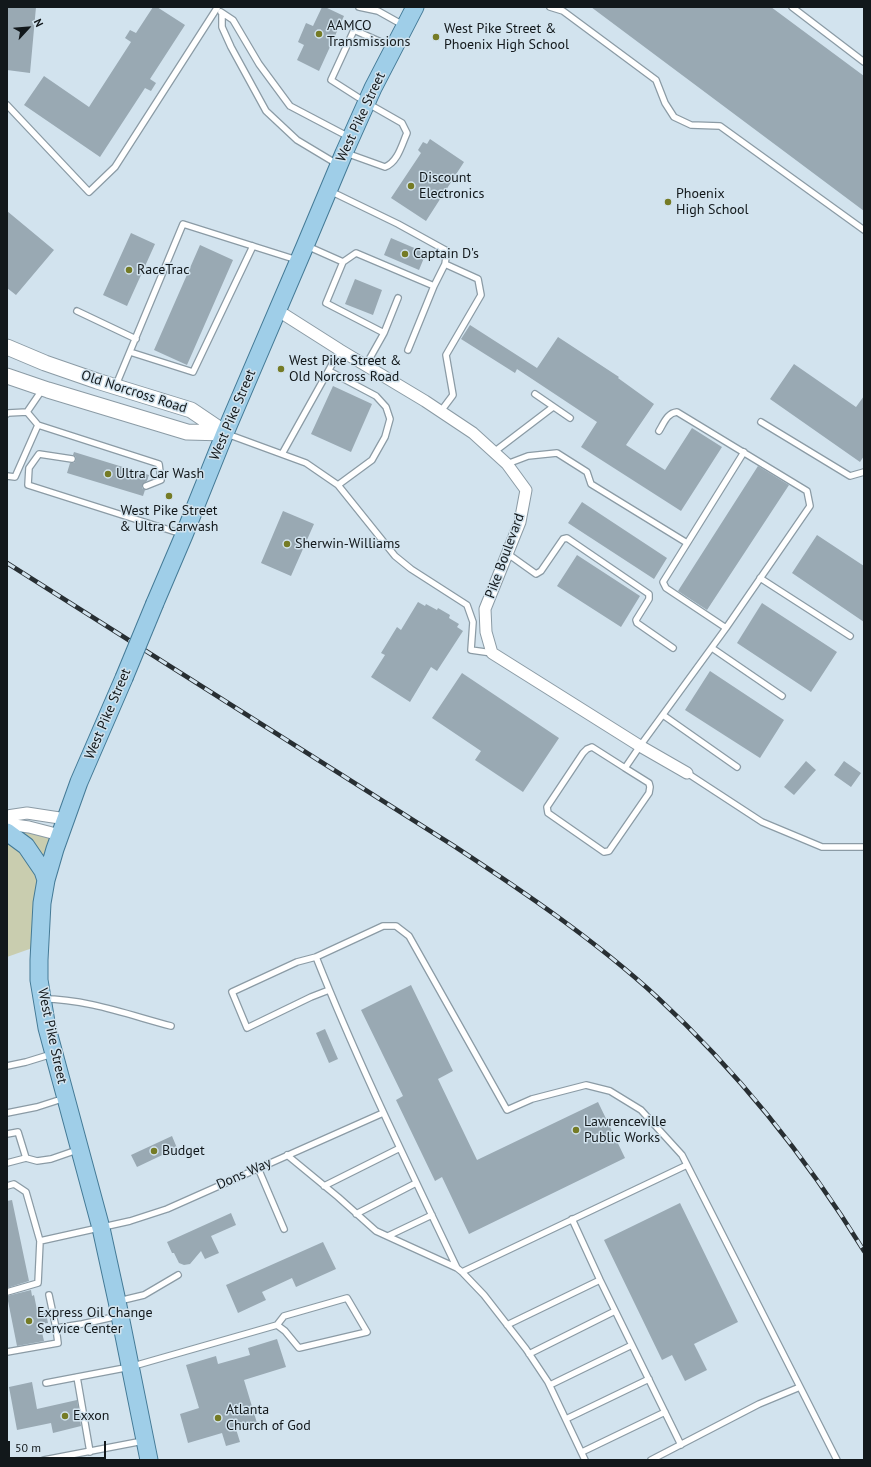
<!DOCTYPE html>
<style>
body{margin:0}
#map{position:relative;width:871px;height:1467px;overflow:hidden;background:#d2e3ee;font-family:"PT Sans",sans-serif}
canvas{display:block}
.frame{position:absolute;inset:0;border:8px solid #12181b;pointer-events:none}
.north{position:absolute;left:8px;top:8px;width:40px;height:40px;-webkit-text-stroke:3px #d2e3ee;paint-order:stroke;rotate:64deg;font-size:11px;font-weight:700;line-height:16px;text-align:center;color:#12181b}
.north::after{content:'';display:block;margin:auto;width:14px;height:18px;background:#12181b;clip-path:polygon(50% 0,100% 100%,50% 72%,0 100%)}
.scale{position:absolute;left:8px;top:1441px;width:98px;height:18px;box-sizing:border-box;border:2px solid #12181b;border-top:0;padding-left:5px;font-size:12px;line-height:14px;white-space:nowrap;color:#12181b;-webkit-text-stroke:3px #d2e3ee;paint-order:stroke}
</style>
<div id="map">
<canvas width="871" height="1467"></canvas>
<div class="frame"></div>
<div class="north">N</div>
<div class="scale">50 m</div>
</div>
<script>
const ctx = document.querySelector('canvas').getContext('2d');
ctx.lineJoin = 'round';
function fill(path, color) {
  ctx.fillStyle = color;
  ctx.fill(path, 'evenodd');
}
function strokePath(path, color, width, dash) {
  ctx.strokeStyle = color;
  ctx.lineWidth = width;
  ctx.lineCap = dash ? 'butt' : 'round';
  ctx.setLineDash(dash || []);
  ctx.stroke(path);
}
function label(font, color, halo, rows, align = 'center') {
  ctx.font = font + ' "PT Sans",sans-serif';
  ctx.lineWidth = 3;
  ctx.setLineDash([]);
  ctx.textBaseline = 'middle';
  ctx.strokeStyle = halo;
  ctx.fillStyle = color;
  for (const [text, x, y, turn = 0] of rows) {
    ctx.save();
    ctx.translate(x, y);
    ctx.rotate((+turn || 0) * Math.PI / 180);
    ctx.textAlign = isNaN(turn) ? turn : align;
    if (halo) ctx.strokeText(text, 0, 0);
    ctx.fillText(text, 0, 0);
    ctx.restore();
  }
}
fill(new Path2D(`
 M49,829L52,850L38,946L7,957V833Z`), '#c9cdaf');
fill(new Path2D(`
 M7,7H36L30,73L7,70Z
 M153,7H157L185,25L150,79L156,83L151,91L145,88L100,157L24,105L44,76L89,107L131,42L125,38L130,30L136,33Z
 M322,7H325L344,16L319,71L297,60L304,45L298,42L306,23L313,26Z
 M591,7H771L864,76V211Z
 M430,139L464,162L426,221L391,198L421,153L418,150L423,142L427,144Z
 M7,211L54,250L16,295L7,288Z
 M131,233L155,244L127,306L103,295Z
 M391,238L426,253L419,270L384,255Z
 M200,245L233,260L187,365L154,350Z
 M355,279L382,290L373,315L345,304Z
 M470,325L537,368L558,337L619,377L618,378L654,404L626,445L665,470L692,428L722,447L681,511L581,447L597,422L517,369L515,373L461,339Z
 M794,364L856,407L864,396V456L860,462L770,399Z
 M333,386L372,404L351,452L311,434Z
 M74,452L149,475L147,481L142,485V488L145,490L143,496L67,473L70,463H74L76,460V457L73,455Z
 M758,466L789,485L707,610L678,591Z
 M582,502L667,558L654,579L568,523Z
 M283,511L314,524L291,576L261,563Z
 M817,535L864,566V622L792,573Z
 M577,555L640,596L621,627L557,586Z
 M418,602L425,606L426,604L437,610L438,608L450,615L449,618L459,624L457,627L463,631L437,671L431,667L410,702L371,677L385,655L381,653L397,627L401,630Z
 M762,603L837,652L811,692L737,643Z
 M710,671L784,720L760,758L685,710Z
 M462,673L559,738L523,792L475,760L481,751L432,718Z
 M806,761L816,770L794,795L784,787Z
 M844,761L861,773L851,787L834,775Z
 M411,985L453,1071L438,1079L477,1160L598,1102L625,1158L469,1234L442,1177L435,1181L396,1100L403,1096L361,1010Z
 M325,1029L338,1059L329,1063L316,1033Z
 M172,1136L177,1148L137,1167L131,1155Z
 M12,1200L29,1281L7,1288V1201Z
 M680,1203L738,1322L694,1344L707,1370L685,1381L672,1355L662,1360L604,1240Z
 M231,1213L236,1225L211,1236L219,1253L205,1259L201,1251L190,1264L184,1265L179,1263L174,1253H172L167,1242Z
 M323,1242L336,1269L296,1287L292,1278L262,1292L266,1300L238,1313L226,1285Z
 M31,1290L32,1296L34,1295L38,1315L46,1313L48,1323L40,1324L44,1341L17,1346L7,1296Z
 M277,1339L286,1367L244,1380L257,1423L236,1429L240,1442L226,1446L222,1433L188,1443L180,1414L199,1408L186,1365L216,1356L218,1364L250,1355L248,1348Z
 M32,1382L37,1409L77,1400L81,1426L53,1433L51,1423L17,1430L9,1387Z`), '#99a9b3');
const lane = new Path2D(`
 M359,7L378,11L403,25
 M550,7L563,11L656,80L665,103L674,117L691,125L720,126L864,230
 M792,7L864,62
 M221,12L233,20L259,64L290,106L349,137
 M222,13V27L231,47L266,111L297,140L337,164
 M7,105L89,192L115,167L217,8
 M346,153L385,167C398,162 402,144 407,133L402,123L367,103L331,80L354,30L392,47
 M330,191L398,224L447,251L445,264L434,286L356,253L343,262L326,303L384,333L366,365
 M307,246L343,262
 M77,311L136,339
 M384,333L398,298
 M408,350L434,286
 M130,352L193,372L253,246
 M329,371L376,396L386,407L390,419L385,437L372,460L338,485
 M116,385L183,224L297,260
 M535,394L570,418
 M441,411L453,395L446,355L481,295L478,279L445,264
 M27,412L38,425
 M7,414L8,413L27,412L42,390
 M761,422L850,476L864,472
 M227,434L306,463L338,485L395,556L411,569L467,605L473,622L471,650L492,653
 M494,452L553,407
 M282,454L340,350
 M72,459L39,454L29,468L28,485L182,534
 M507,464L528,456L557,453L587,472L591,484L687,543
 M7,476L15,477L38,425L159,464L161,480L146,486
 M508,554L536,574L541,571L563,539L567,538L649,594V599L636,620L637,623L673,648
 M760,578L850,636
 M726,628L666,588L663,582L744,452
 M712,648L782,696
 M663,715L737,767
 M625,768L649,783L650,787L649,793L609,851L604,852L548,813L547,807L583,753L587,749L592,747L625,768L640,746L726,628L810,506L807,491L677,412C667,413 664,423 659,431
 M687,773L762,822L822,847H864
 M316,957L297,962L232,992L247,1028L311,997L329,990
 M43,999C87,999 129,1015 171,1026
 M7,1066L26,1062L52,1054
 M7,1113L37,1107L65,1098
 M7,1134L18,1132L26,1158
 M287,1155L338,1197L376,1231L457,1268
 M7,1163L26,1158L37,1161L51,1159L77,1150
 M258,1168L284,1229
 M7,1186L14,1184L26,1192L40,1241L38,1283L7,1292
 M324,1186L400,1148
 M356,1214L416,1183
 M572,1219L600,1280L681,1445
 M388,1236L432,1215
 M40,1241L130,1221L167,1209L383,1113
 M462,1272L687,1165
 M49,1295L56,1328
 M119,1301L144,1295L178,1275
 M507,1325L600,1280
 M7,1352L58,1343L56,1328L82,1324L118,1316
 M529,1354L615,1311
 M77,1377L90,1452
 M46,1383L130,1367L277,1325L284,1316L347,1298L367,1332L299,1348L285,1331L277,1325
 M550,1385L632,1345
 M800,1387L837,1460
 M566,1419L649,1379
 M582,1452L665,1412
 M44,1460L143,1441
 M585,1460L548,1382L526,1349L484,1295L462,1272L457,1268C408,1165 358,1063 316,957L383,926H396L409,936L507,1110L532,1099L586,1085L610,1091L641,1110L682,1155L800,1387L759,1404L651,1460`);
const street = new Path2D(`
 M277,310L340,350L425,401L473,433L507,464L526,490L520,522L485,609L486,632L492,653L640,746L687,773
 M7,816L27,813L66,819
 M7,824L29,827L60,835`);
const secondary = new Path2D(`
 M7,347L45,363L97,381L191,410L225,433
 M7,376L48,390L187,432L225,433`);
const primary = new Path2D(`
 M155,603L184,535L225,433L305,246L344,153L373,88L415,7
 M124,678L79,782L55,849L46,880L42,903L39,960V980L47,1028L101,1228L117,1301L149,1460
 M7,832L26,846L43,871L46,880`);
strokePath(lane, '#8b9ba5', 8);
strokePath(street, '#8b9ba5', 13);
strokePath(secondary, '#8b9ba5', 17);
strokePath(primary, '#447a96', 19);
strokePath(lane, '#fff', 5.5);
strokePath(street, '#fff', 11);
strokePath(secondary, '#fff', 15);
strokePath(primary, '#9fcee8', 17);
const rail = new Path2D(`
 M7,563L454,846C524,892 595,940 657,997C739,1073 806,1157 864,1251`);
strokePath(rail, '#282f33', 4.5);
strokePath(rail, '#d2e3ee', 3, [9]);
const primaryBridge = new Path2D(`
 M124,678L155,603`);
strokePath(primaryBridge, '#447a96', 19, []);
strokePath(primaryBridge, '#9fcee8', 17);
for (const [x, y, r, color] of [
 [319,34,4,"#757b25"],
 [436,37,4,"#757b25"],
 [411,186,4,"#757b25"],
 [668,202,4,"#757b25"],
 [405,254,4,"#757b25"],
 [129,270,4,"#757b25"],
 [281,369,4,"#757b25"],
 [108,474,4,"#757b25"],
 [169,496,4,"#757b25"],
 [287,544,4,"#757b25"],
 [576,1130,4,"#757b25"],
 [154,1151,4,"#757b25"],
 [29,1321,4,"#757b25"],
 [65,1416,4,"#757b25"],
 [218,1418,4,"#757b25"]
]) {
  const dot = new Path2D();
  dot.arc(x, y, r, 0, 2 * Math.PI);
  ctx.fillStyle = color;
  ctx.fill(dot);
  strokePath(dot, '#d2e3ee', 1.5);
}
label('14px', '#12181b', '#d2e3ee', [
 ["AAMCO",327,26],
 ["Transmissions",327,42],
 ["West Pike Street &",444,29],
 ["Phoenix High School",444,45],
 ["Discount",419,178],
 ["Electronics",419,194],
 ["Phoenix",676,194],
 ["High School",676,210],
 ["Captain D's",413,254],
 ["RaceTrac",137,270],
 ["West Pike Street &",289,361],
 ["Old Norcross Road",289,377],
 ["Ultra Car Wash",116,474],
 ["West Pike Street",169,511,"center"],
 ["& Ultra Carwash",169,527,"center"],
 ["Sherwin-Williams",295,544],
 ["Lawrenceville",584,1122],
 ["Public Works",584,1138],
 ["Budget",162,1151],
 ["Express Oil Change",37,1313],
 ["Service Center",37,1329],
 ["Atlanta",226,1410],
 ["Church of God",226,1426],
 ["Exxon",73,1416]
], 'left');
label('14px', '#12181b', '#d2e3ee', [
 ["West Pike Street",361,117,-65],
 ["Old Norcross Road",134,392,18],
 ["West Pike Street",233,415,-67],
 ["Pike Boulevard",505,556,-70],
 ["West Pike Street",108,714,-67],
 ["West Pike Street",52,1036,78],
 ["Dons Way",244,1174,-24]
]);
</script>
